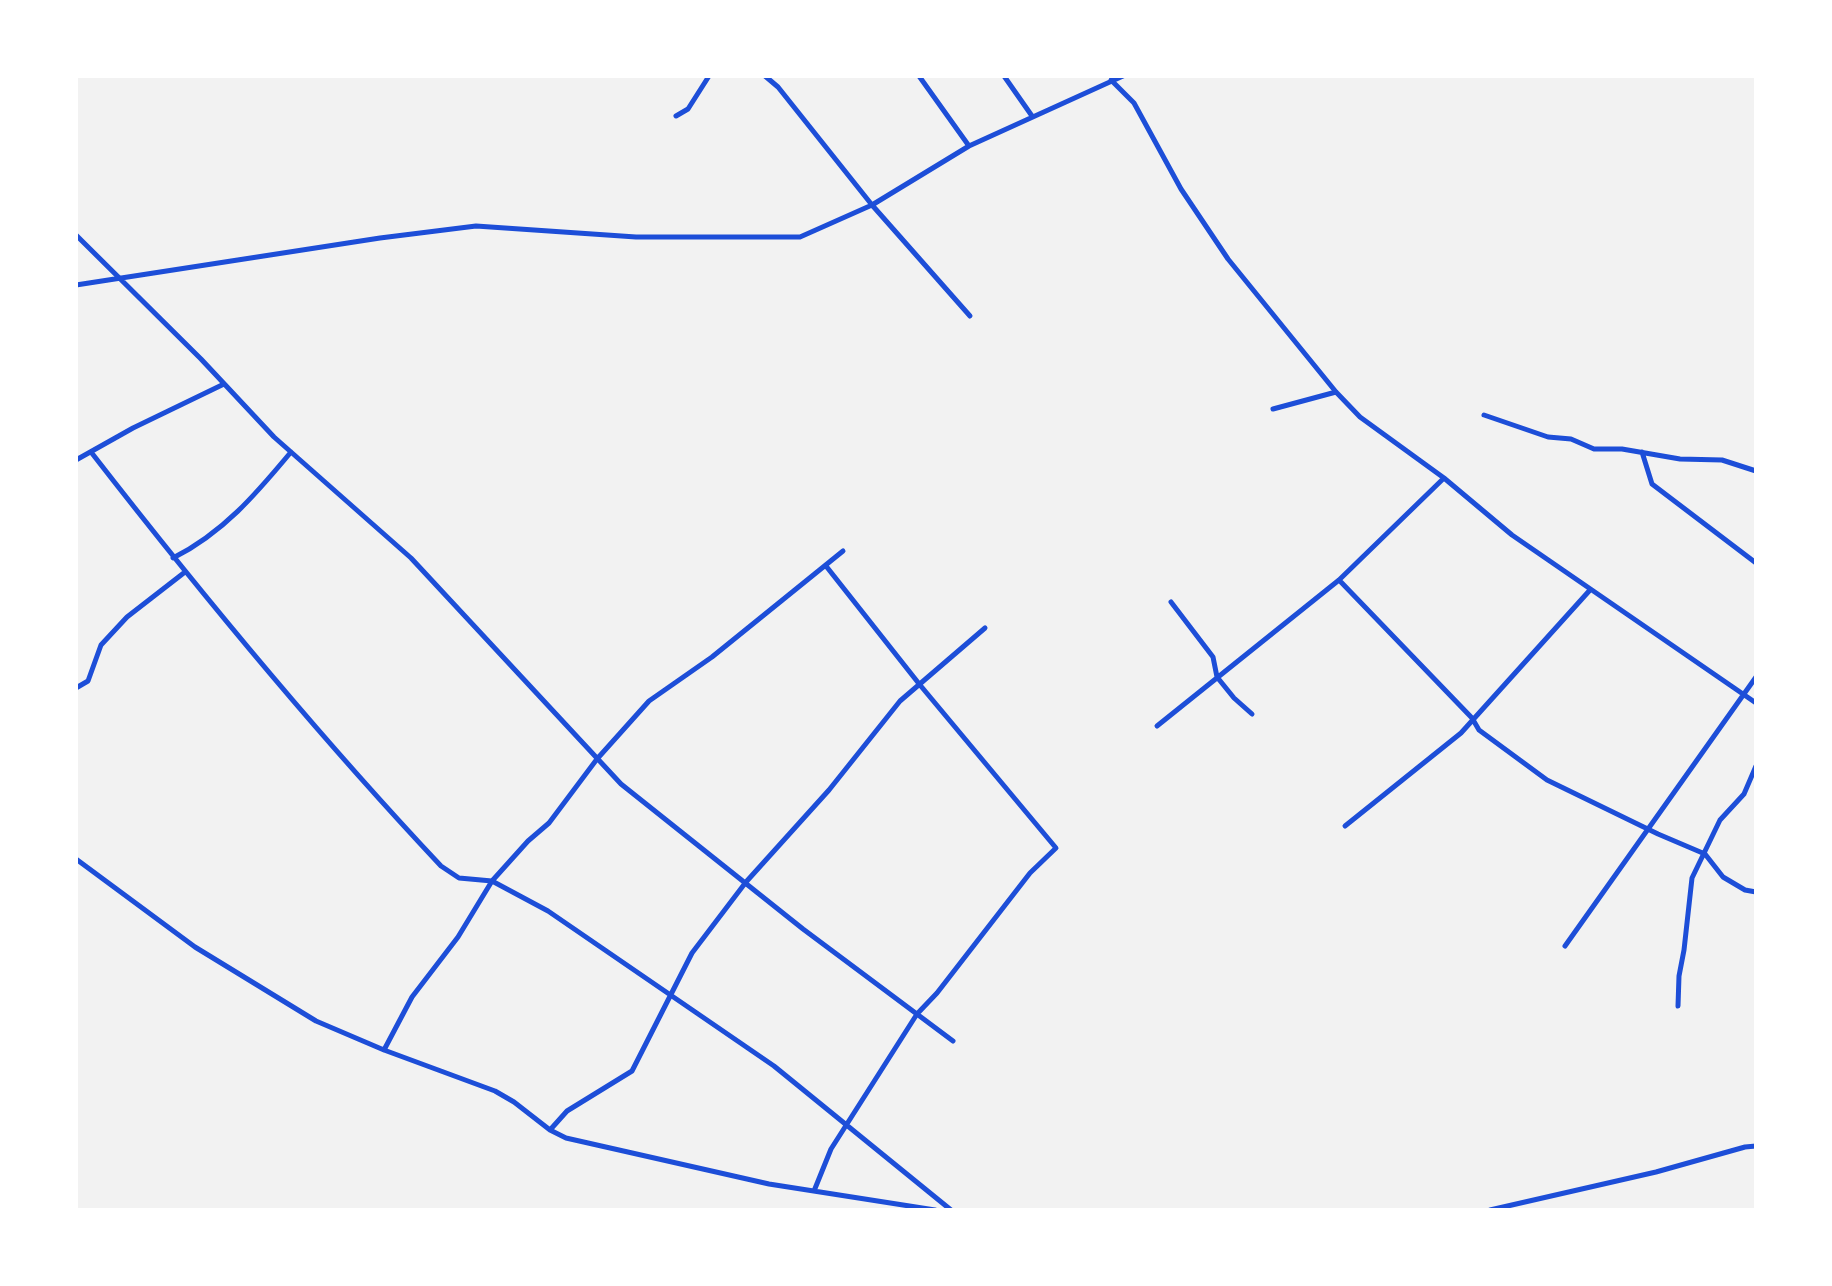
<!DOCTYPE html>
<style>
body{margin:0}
#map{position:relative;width:1832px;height:1286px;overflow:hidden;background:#f2f2f2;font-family:Montserrat,sans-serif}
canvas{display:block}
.frame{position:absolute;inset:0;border:78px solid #fff;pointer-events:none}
</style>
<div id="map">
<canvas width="1832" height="1286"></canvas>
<div class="frame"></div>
</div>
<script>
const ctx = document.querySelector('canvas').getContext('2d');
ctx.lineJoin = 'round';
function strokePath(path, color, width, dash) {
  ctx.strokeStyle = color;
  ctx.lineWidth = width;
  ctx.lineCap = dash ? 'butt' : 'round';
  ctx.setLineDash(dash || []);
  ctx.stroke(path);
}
strokePath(new Path2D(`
 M765,76L778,87L872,205L970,316
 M919,76L969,146
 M1004,76L1032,116
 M1111,80L1134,103L1181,189L1228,259L1336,392L1360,417L1444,478L1512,535L1756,703
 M676,116L688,109L709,76
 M76,235L201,359L274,437L411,558L621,784L803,929L953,1041
 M76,285L380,238L476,226L636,237H800L872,205L969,146L1123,76
 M1273,409L1336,392
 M1484,415L1548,437L1571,439L1594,449H1622L1680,459L1722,460L1756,471
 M91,452C202,595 317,734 441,866L459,878L492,881L548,911L774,1066L951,1210
 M1642,452L1652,484L1756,563
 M76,460L133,428L224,384
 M173,558C223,533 256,494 291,452
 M1339,580L1472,718L1479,730L1547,780L1658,834L1705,854L1723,877L1745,890L1756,892
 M1171,602L1213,657L1217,677L1234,698L1252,714
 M76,688L88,681L101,645L127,617L185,572
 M1157,726L1339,580L1444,478
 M1345,826L1461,733L1590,590
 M76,859L195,947L316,1021L384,1050L495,1091L514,1102L550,1130L566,1138L769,1184L935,1210
 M1565,946L1756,677
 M1678,1006L1679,976L1684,950L1692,878L1720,820L1744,794L1756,766
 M384,1050L412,997L458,937L492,881L528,841L549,823L597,759L649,701L712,657L843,551
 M550,1130L567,1111L632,1071L692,953L746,882L829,790L900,701L985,628
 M814,1191L831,1149L917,1014L937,993L1030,873L1056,848L920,685L826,566
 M1490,1210L1656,1172L1745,1147L1756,1146`), '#1d4ed8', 5);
</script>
